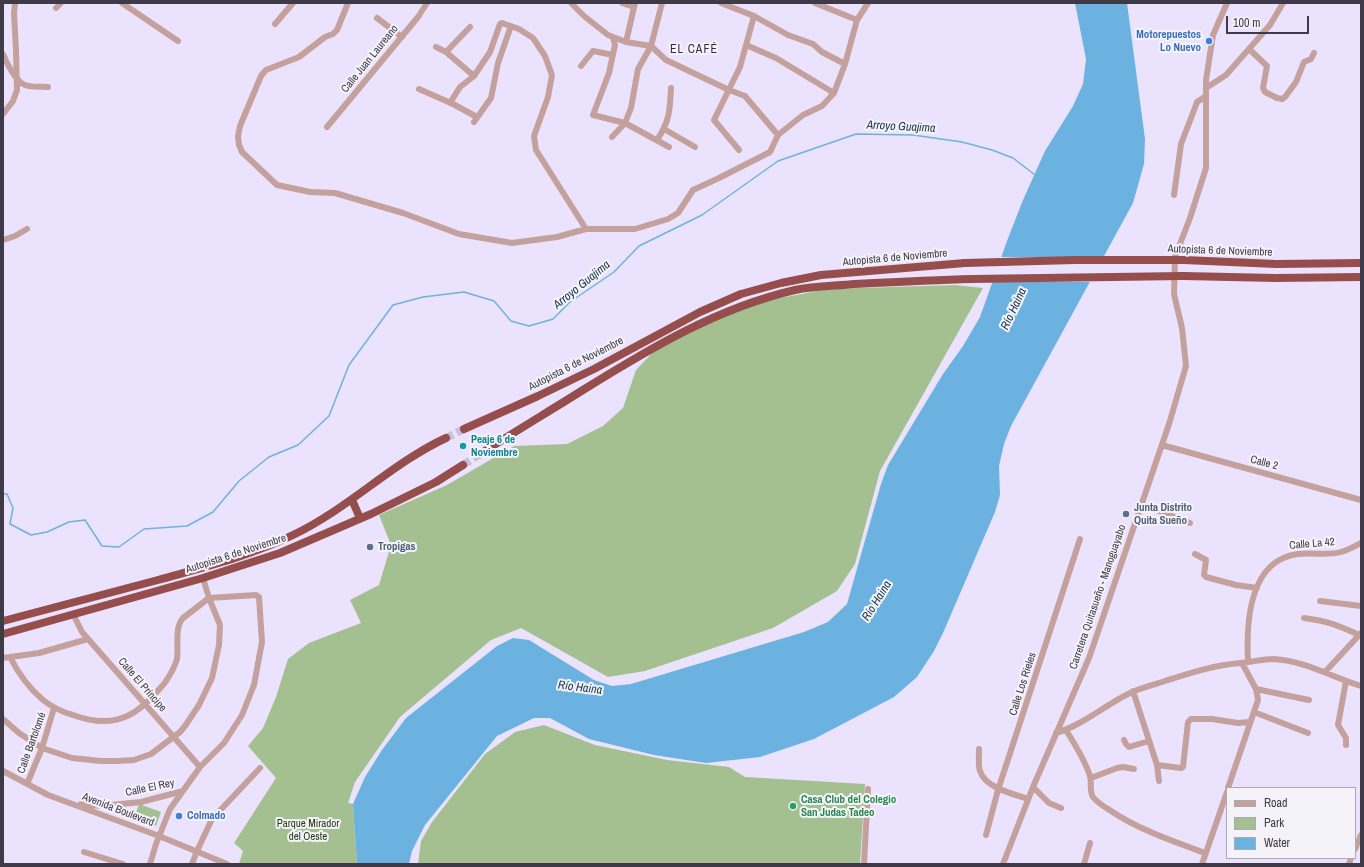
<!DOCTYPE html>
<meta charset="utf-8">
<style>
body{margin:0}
#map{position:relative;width:1364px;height:867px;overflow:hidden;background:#ebe2fd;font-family:"Archivo Narrow",sans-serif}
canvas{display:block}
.frame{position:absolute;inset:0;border:4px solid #3f3a48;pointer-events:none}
.legend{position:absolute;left:1226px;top:787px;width:130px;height:72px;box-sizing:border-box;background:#f5f3fa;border:1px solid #aca9b3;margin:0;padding:5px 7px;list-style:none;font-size:12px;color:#3f3a48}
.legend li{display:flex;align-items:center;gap:8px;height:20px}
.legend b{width:20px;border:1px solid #aca9b3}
.scale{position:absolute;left:1226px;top:16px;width:83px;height:18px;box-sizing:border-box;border:2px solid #3f3a48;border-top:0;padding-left:5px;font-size:12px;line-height:14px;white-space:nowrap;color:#3f3a48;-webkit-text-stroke:3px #f5f3fa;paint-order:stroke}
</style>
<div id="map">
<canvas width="1364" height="867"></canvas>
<div class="frame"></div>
<ul class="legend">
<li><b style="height:5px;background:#c5a19e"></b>Road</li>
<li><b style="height:11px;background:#a4c091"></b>Park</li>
<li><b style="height:11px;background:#6cb2e0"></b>Water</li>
</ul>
<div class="scale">100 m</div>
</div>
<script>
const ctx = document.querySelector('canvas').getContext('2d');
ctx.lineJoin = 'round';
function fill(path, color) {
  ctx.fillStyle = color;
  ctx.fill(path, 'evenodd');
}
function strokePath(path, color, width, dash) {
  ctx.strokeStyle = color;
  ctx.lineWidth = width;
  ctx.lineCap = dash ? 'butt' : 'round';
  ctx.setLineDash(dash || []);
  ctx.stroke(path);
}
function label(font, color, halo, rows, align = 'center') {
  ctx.font = font + ' "Archivo Narrow",sans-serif';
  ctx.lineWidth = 4;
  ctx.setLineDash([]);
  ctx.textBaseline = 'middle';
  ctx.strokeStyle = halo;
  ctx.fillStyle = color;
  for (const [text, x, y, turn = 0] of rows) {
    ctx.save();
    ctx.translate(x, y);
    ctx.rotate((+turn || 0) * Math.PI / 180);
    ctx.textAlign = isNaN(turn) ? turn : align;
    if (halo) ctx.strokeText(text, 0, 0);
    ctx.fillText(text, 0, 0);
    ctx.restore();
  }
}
fill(new Path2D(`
 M955,285L983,288L880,471L855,564L837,591L773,628L645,671L608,677L521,628L491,640L400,717L355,782L348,803L353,804L357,864H239L243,851L234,843L276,778L248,746L263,728L276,697L288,659L309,643L361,623L350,600L379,585L391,545L379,515L447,485L514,446L567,444L603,426L623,408L636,370L654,351L711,321L765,301L828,289Z
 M544,725L595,745L667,760L729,767L745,777L865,784L860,864H418L421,841L432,822L485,754L515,732Z
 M139,804L161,812L156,826L134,818Z`), '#a4c091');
fill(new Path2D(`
 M1075,3H1127L1145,139L1144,164L1133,203L1011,426L1004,444L999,466L1000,495L995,512L943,633L934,651L917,677L894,697L814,739L760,757L706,763L654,755L589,739L550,718H534L497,736L425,825L412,851L409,864H357L353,804L365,777L382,750L406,718L497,646L513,638L529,640L594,680L612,686L631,684L804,632L828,622L847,604L881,484L888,465L943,374L963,346L980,317L1007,241L1023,200L1045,151L1073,106L1083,84L1086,59Z`), '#6cb2e0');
fill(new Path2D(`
 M999,257H1105L1092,282H990Z`), '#ebe2fd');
strokePath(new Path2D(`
 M3,494H7L13,508L10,524L31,535L47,532L69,522L85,520L102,546L119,547L144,529L187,526L213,512L239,481L269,457L298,445L329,416L349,365L393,305L423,297L464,292L494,301L511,321L529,326L553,319L570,302L614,272L639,246L702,215L778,161L856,134L913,135L962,142L992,150L1013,158L1035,175`), '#6cb2e0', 1.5);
strokePath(new Path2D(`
 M446,438L464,429
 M463,465L480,454`), '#c9c0d9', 8, [8, 4]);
strokePath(new Path2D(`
 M122,3L178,41
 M348,3L337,30L333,34L325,37L299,57L266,70L261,76L240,126L238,136L239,145L242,152L277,185L310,192L335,193L403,213L459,234L512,243L557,237L586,229H635L668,219L678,213L693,190L719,178L770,152L778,135L803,115L822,106L834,93L845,64L857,20L868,3
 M571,3L584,16L608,35L626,42L651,46L666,60L729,90L745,96L778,135
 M622,3L634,7
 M721,3L754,16L788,35L813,44L822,52L845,64
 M815,3L857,20
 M56,8L61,3
 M377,18L402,37
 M275,24L293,3
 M613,37L615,45L609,73L593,115L625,123L669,147
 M626,42L635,3
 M746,45L776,58L834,93
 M436,47L446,52L474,76
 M1249,49L1267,66L1263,88L1265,92L1277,98L1282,99L1285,97L1296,82L1304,62L1311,59L1314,53
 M446,52L470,27
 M3,54C6,62 16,82 25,85C32,88 41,86 48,87
 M581,66L593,51L613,55
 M1206,88L1226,75L1270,25L1283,3
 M419,89L453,104L477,117
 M450,103L460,87L474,76L490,52L500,24L502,23L519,29L533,38L545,56L552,75L548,97L534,136L536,150L586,229
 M3,114L13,101L17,90L16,50L14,13L15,3
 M474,122L491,98L498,63L511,26
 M327,127L418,17L427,3
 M664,129L695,147
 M612,137L625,123L631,108L638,69L651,46L662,3
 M657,140C670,121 670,109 671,88
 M739,150L714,120L740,67L754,16
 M1174,195L1181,144L1196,105L1197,102L1206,96
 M3,240L15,236L27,229
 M1162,445L1361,500
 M1141,504L1190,523
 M1195,554L1206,560L1204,575L1206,577L1236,585L1257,588
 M1320,601L1361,606
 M73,614L82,632L200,767
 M1304,618C1327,621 1338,625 1359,635
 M10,657C18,673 29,688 43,700C52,707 62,712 73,715C106,727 130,722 154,695C158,690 163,686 166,681C170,675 175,666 177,659C179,646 174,628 183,618L209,598L256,595L259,597L262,642L254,685L242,715L224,743L200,767L170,809L156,844L150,864
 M3,658L39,653L88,639
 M1248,662C1246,623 1249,560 1298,554C1312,552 1328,556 1341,552C1348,550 1355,546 1361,543
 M1325,672L1361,633
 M1256,689L1309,700
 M1133,691L1157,765L1159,781
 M1254,712L1308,733
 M3,719L19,733L42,748L72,758L101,761H118L134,760L151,754L180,732L185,726L199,705L212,678L219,645L220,625L209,598L203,578
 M1066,730C1075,745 1085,760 1090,776C1092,783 1089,791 1093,797C1097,802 1103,806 1108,809C1137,829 1172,841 1205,853
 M1056,733C1083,725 1105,705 1130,693C1141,688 1153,685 1165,681C1190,673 1214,665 1241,663C1252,662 1263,659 1274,659C1305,661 1332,677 1361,686
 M1124,740L1126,744L1129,747L1149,741
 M1346,745V738L1338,725L1346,681
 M979,749C979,756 978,765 980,771C985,788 1014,794 1028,799
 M1157,765L1181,768L1183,767L1188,722L1191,719H1212L1238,723L1250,722
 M3,771L48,795L159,836L227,864
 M1091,778L1117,768L1123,767L1134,769
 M27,784L42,748L54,708
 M1033,787L1049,803L1061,808
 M1228,788L1258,700L1256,689L1242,663
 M81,804L101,806L141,802L183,791
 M986,835L998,790L1080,539
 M1355,849L1361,835
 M84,852L123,864
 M192,864L197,851L212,819L260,768
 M864,864L868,789
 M1003,864L1033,787L1089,658L1169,424L1186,366L1182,328L1174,294L1175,257L1190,218L1206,168V80L1213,35L1227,3
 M1084,864L1090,843
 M1202,864L1227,792
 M1349,864L1351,858`), '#c5a19e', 6);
strokePath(new Path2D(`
 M1184,260L1276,264L1361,263
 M1183,276L1276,278L1361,277
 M464,429L538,396L594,369L700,312L741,294L781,283L821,275L965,263
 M480,454C514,432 548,412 583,390C649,349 717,308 795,290C814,286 835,286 855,284C894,282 933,280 972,279
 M352,500L360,518
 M3,621C55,607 106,594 158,580C204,567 250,556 293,535C348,509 392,463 446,438
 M3,634L203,578L280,553L371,514L436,482L463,465`), '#964e4d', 8);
strokePath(new Path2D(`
 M965,263L1075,260H1184
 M972,279L1183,276`), '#964e4d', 8);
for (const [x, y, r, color] of [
 [1209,41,4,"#3f7fe0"],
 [463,446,4,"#0f9aa8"],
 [1126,514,4,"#5c6f8a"],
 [370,547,4,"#5c6f8a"],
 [793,806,4,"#2e9e5b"],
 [179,816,4,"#3f7fe0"]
]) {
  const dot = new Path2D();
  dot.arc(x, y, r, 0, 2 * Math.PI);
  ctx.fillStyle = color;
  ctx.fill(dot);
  strokePath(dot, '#f5f3fa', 1.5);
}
label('bold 11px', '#366cbe', '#f5f3fa', [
 ["Motorepuestos",1201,35],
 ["Lo Nuevo",1201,48],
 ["Colmado",187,816,"left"]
], 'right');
label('11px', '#3f3a48', '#f5f3fa', [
 ["Calle Juan Laureano",370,59,-51],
 ["Autopista 6 de Noviembre",1220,251,2],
 ["Autopista 6 de Noviembre",895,258,-5],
 ["Autopista 6 de Noviembre",576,364,-27],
 ["Calle 2",1264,463,15],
 ["Calle La 42",1312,544,-5],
 ["Autopista 6 de Noviembre",236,554,-18],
 ["Carretera Quitasueño - Manoguayabo",1098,597,-71],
 ["Calle Los Rieles",1023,684,-72],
 ["Calle El Príncipe",142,685,49],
 ["Calle Bartolomé",32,743,-70],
 ["Calle El Rey",150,788,-12],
 ["Avenida Boulevard",118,810,21]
]);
label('bold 11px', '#0d838f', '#f5f3fa', [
 ["Peaje 6 de",471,440],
 ["Noviembre",471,453]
], 'left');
label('bold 11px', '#4e5e75', '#f5f3fa', [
 ["Junta Distrito",1134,508],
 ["Quita Sueño",1134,521],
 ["Tropigas",378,547]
], 'left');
label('bold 11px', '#27864d', '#f5f3fa', [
 ["Casa Club del Colegio",801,800],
 ["San Judas Tadeo",801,813]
], 'left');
label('11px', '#253d10', '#f5f3fa', [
 ["Parque Mirador",308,824],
 ["del Oeste",308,837]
]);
ctx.letterSpacing = '1px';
label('12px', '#332944', '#f5f3fa', [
 ["EL CAFÉ",694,50]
]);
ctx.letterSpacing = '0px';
label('italic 12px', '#143447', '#f5f3fa', [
 ["Arroyo Guajima",901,127,3],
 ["Arroyo Guajima",582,285,-39],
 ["Río Haina",1014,309,-65],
 ["Río Haina",877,601,-58],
 ["Río Haina",580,688,7]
]);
</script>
